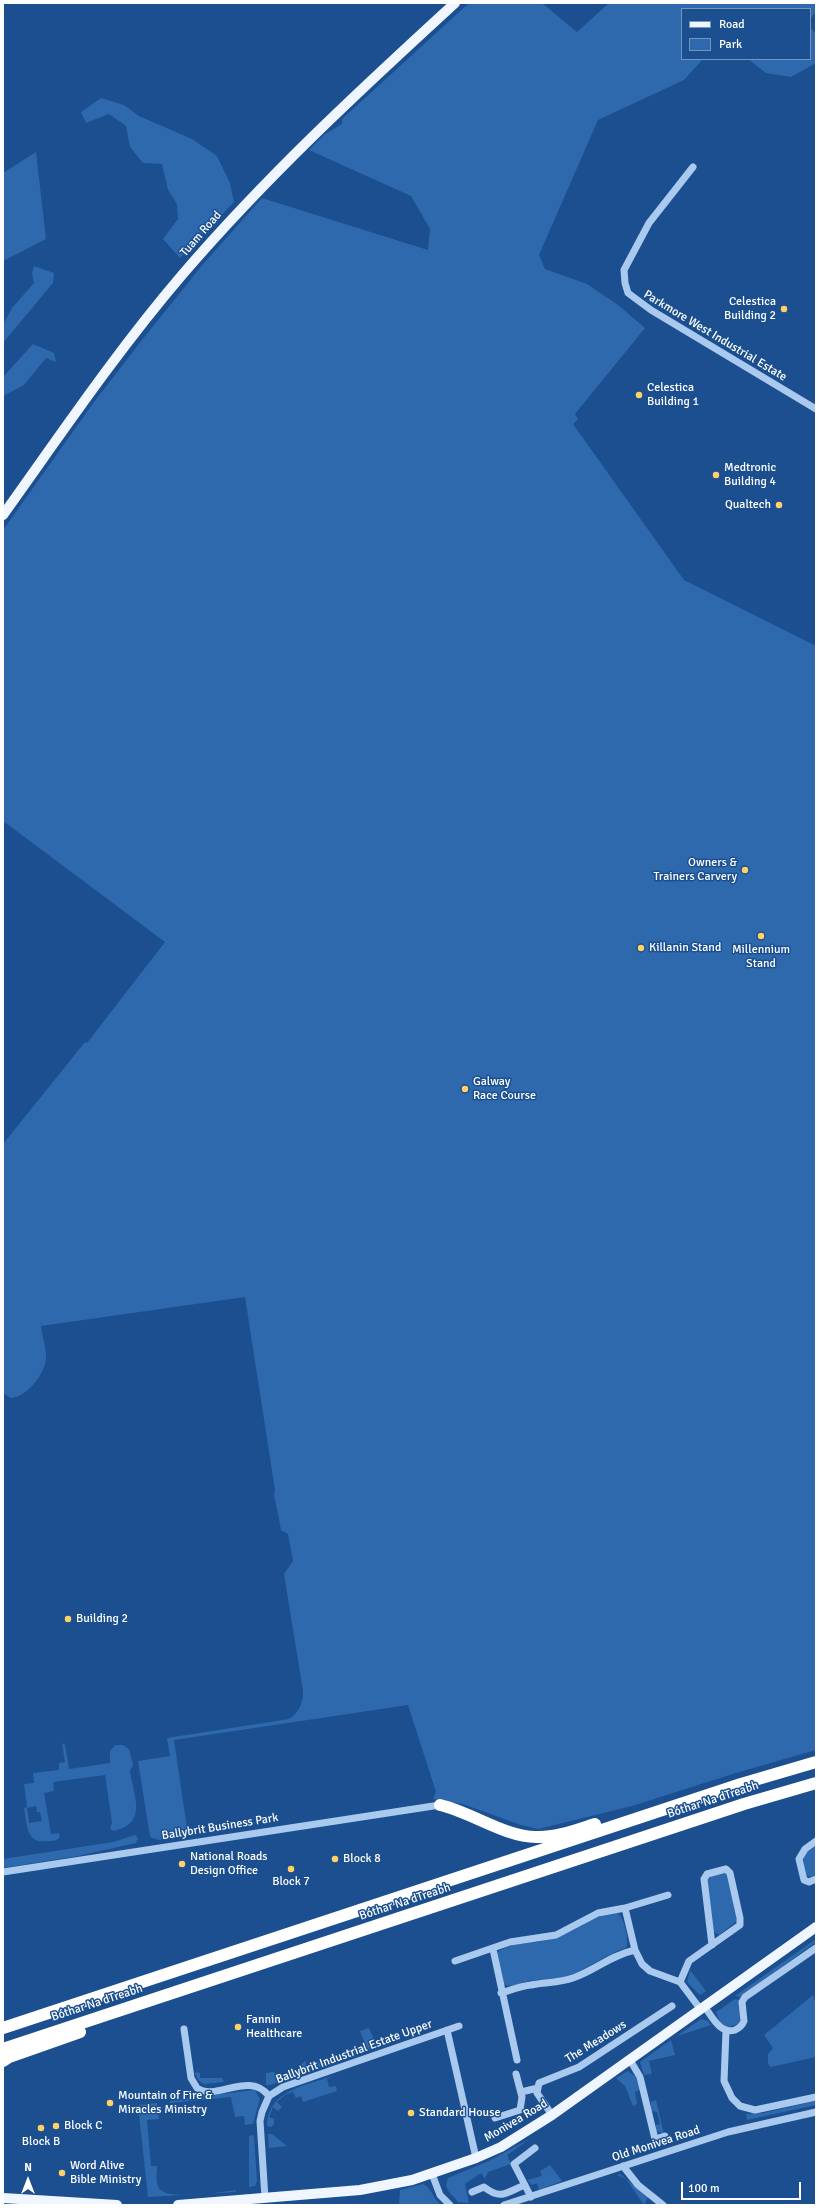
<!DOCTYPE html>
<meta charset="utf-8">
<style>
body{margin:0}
#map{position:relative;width:819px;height:2208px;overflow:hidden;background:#1b4f8f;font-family:Signika,sans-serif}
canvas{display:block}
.frame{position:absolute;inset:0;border:4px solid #fff;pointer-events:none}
.legend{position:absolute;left:681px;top:8px;width:130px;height:52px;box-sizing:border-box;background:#1b4f8f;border:1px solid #7695bc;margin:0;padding:5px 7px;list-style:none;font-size:12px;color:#fff}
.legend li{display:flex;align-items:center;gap:8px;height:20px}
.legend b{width:20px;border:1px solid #7695bc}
.north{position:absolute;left:8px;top:2160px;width:40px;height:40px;-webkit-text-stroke:3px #1b4f8f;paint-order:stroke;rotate:0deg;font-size:11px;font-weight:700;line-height:16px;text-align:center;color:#fff}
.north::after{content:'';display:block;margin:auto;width:14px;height:18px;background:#fff;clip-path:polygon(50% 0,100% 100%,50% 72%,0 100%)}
.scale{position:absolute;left:681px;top:2182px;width:120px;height:18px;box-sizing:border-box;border:2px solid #fff;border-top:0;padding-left:5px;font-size:12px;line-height:14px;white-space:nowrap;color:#fff;-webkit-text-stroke:3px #1b4f8f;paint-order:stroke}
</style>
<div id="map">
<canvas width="819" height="2208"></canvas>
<div class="frame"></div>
<ul class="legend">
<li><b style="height:5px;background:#f0f6ff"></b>Road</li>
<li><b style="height:11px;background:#2e69ad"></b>Park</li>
</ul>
<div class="north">N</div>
<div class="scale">100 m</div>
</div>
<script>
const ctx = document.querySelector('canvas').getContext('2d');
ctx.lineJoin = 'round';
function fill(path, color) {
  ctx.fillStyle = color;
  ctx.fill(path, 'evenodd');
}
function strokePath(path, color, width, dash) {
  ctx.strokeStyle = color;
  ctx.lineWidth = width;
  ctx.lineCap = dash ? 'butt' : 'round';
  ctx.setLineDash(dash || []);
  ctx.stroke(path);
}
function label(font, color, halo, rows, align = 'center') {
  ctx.font = font + ' Signika,sans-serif';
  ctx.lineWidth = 3;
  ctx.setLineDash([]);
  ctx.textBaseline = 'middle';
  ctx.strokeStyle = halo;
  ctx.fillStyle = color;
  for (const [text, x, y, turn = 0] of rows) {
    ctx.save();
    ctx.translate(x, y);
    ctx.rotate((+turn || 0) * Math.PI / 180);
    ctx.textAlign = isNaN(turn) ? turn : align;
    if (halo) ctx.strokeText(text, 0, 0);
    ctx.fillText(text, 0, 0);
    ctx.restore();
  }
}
fill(new Path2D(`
 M469,3H542L577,32L609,3H816V12L810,19V9H682V59H703L684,80L598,120L539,255L545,269L587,284L618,305L645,328L575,414L578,419L573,424L684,580L816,646V1750L736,1773L632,1806L538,1829L521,1825L463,1804L433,1799L436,1792L408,1705L174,1740L188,1835L159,1840L150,1837L138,1761L170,1756L167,1738L289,1719C299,1712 303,1704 303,1691L284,1574L293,1561L288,1534L281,1530L274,1494L275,1490L245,1297L41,1326C42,1336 47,1350 46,1360C44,1374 27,1397 11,1398L3,1393V1144L85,1042L87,1043L165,942L3,821V530L94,402L142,340L204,263L262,198L428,250L430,229L411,196L309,150L325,134L342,124V119Z
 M810,28L816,33V63L791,77L766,73L748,59H810Z
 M101,98L124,105L139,116L192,139L217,156L230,183L234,202L180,258L163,239L178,219L177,204L168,190L162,164L143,163L130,147L126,126L109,114L86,123L81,112Z
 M36,152L46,239L3,261V173Z
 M34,266L54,273L53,283L3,343V325L12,308L34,283L32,273Z
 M33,344L54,353L56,362L46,358L24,385L3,396V377Z
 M62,1743L65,1745L69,1769L110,1763V1751L115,1745H123L129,1749L133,1765L130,1771C134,1797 148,1823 114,1831L110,1829L112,1823L105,1775L53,1782L54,1791L44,1793L51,1834L59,1833L60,1837C57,1841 53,1841 48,1841C26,1845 27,1824 24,1808L27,1807L24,1784L34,1783L33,1773L59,1770V1763L65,1762ZM36,1806L37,1812H40L42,1821L29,1823L27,1808Z
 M135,1835L138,1838L136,1843L78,1856L3,1868V1859L113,1842Z
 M816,1845V1875L809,1877L807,1876C802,1859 800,1855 816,1845Z
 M724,1872L727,1873L737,1921L719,1935L713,1931L706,1881L708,1877Z
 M616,1912C624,1915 630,1942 626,1948C606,1954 591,1967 571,1975C556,1980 540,1978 525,1982C518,1983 508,1990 502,1982L497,1954L499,1951C514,1942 531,1944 547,1940C573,1935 591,1916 616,1912Z
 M816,1939V1942L740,1997L735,1996Z
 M690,1970L706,1991L700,1995L687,1982Z
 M813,1995L816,2004V2057L771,2067L768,2064V2054L773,2048L764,2035Z
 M735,1999L739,2000L741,2018L738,2024L726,2028L720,2023L716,2012Z
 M701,2019L708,2021L711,2025L677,2036Z
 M369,2028L377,2047L304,2073L301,2065L305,2061L307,2066L366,2046L360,2031Z
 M671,2040L675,2055L649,2061L652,2074L644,2075L640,2062Z
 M628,2071L638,2079L640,2090L635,2092L637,2104L633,2106L625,2086L616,2078Z
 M197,2072L200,2073V2078H222L224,2082L204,2084L198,2080L195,2073Z
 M274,2072L277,2077H281L283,2080L271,2085H266V2073Z
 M339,2074L327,2079L329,2087L336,2086L337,2091L303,2102L301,2096L296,2098L293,2092L285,2095L277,2102L282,2107L278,2111L273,2107L269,2117L274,2119V2124L271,2127L267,2126C268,2088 310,2085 339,2074Z
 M190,2090L204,2096L255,2090L260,2099L253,2124L245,2125L244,2116L235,2117L231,2097L170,2103V2101L191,2098Z
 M656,2100L664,2134L656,2131V2125L660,2124L657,2112L651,2111V2102Z
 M816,2101V2105L747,2120L746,2114L763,2113Z
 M157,2103L159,2119L147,2120L151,2166H157C157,2173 155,2182 159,2188C166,2201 221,2192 236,2190L235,2192L148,2197L138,2105Z
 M268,2134H272L287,2146L269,2148Z
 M252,2135L254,2136L257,2181L255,2186L249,2187V2136Z
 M531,2138L507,2155L511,2164L488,2172L485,2179L481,2173L465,2184L469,2203L458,2202C454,2196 448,2194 446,2185L448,2178L489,2161Z
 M550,2165L562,2181L539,2190L537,2183L532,2185L527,2180L542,2176L540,2171Z
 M620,2174L648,2197L645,2203L647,2205H644L626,2179L617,2175Z
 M423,2184C432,2188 433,2199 441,2205H399L400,2190Z`), '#2e69ad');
strokePath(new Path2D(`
 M693,167L649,223L624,270L625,283L628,293L651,310L816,409
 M816,1841L805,1849L799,1859L804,1880L809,1882L816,1879
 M3,1872L440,1805
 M625,1908L635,1950L642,1964L650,1971L680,1982L701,2010
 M493,1949L517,2060
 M455,1961L510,1942L556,1935L598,1913L625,1908L668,1895
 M680,1982L689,1961L740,1925V1918L730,1873L726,1869L707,1874L704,1879L712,1945
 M501,1993C511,1990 521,1986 531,1985C545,1982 559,1983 573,1978C596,1970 609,1956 635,1950
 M705,2007C712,2017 721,2035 735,2030C740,2028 742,2026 744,2021L742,2002L745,1997L816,1948
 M184,2029L191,2078L197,2088C216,2102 249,2070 269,2096L262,2112L260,2121L265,2198
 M447,2030L476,2158
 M726,2031L724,2081L732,2098L740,2106L755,2110L816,2097
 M630,2060L640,2077L655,2139L665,2136
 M521,2092L538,2088
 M269,2096L283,2087L459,2026
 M552,2115L537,2093L539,2083L579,2067L672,2006
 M495,2118L520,2110L522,2097L516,2074
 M623,2166L638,2185L663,2205
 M432,2174L440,2195L450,2205
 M472,2192L484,2187C502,2201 506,2192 525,2185
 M531,2197L514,2164L535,2148
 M504,2205L728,2132L816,2112`), '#a9c9ee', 7);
strokePath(new Path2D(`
 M3,515C61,434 117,351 182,275C266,177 360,90 455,3
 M3,2198L117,2205
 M178,2205L360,2190L412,2180L476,2158L501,2147L552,2115L816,1927`), '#f0f6ff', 10);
strokePath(new Path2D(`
 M440,1805C471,1812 505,1837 536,1837C555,1838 576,1830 595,1824
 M3,2028L741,1784L816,1762
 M3,2049L744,1804L816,1783
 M3,2061L9,2057L80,2032`), '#fff', 12);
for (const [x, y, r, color] of [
 [784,309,4,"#ffd166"],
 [639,395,4,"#ffd166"],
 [716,475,4,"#ffd166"],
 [779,505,4,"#ffd166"],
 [745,870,4,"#ffd166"],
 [761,936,4,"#ffd166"],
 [641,948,4,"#ffd166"],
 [465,1089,4,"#ffd166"],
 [68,1619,4,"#ffd166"],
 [335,1859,4,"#ffd166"],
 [182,1864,4,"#ffd166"],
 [291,1869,4,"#ffd166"],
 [238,2027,4,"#ffd166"],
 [110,2103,4,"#ffd166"],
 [411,2113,4,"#ffd166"],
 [56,2126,4,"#ffd166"],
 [41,2128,4,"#ffd166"],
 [62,2173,4,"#ffd166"]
]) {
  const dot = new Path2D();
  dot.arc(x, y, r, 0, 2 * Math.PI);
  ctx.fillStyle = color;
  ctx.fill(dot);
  strokePath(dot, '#1b4f8f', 1.5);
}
label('12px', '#fff', '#1b4f8f', [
 ["Tuam Road",201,234,-49],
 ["Parkmore West Industrial Estate",715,336,31],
 ["Bóthar Na dTreabh",713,1800,-18],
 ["Ballybrit Business Park",220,1827,-9],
 ["Bóthar Na dTreabh",405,1902,-18],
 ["Bóthar Na dTreabh",97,2003,-18],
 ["The Meadows",596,2042,-32],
 ["Ballybrit Industrial Estate Upper",354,2052,-20],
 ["Monivea Road",516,2121,-31],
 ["Old Monivea Road",656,2144,-18]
]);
label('12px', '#fff', '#1b4f8f', [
 ["Celestica",776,302,"right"],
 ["Building 2",776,316,"right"],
 ["Celestica",647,388],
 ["Building 1",647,402],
 ["Medtronic",724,468],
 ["Building 4",724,482],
 ["Qualtech",771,505,"right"],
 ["Owners &",737,863,"right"],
 ["Trainers Carvery",737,877,"right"],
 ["Killanin Stand",649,948],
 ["Millennium",761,950,"center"],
 ["Stand",761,964,"center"],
 ["Galway",473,1082],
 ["Race Course",473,1096],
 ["Building 2",76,1619],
 ["National Roads",190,1857],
 ["Design Office",190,1871],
 ["Block 8",343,1859],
 ["Block 7",291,1882,"center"],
 ["Fannin",246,2020],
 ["Healthcare",246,2034],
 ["Mountain of Fire &",118,2096],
 ["Miracles Ministry",118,2110],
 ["Standard House",419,2113],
 ["Block C",64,2126],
 ["Block B",41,2142,"center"],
 ["Word Alive",70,2166],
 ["Bible Ministry",70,2180]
], 'left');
</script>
